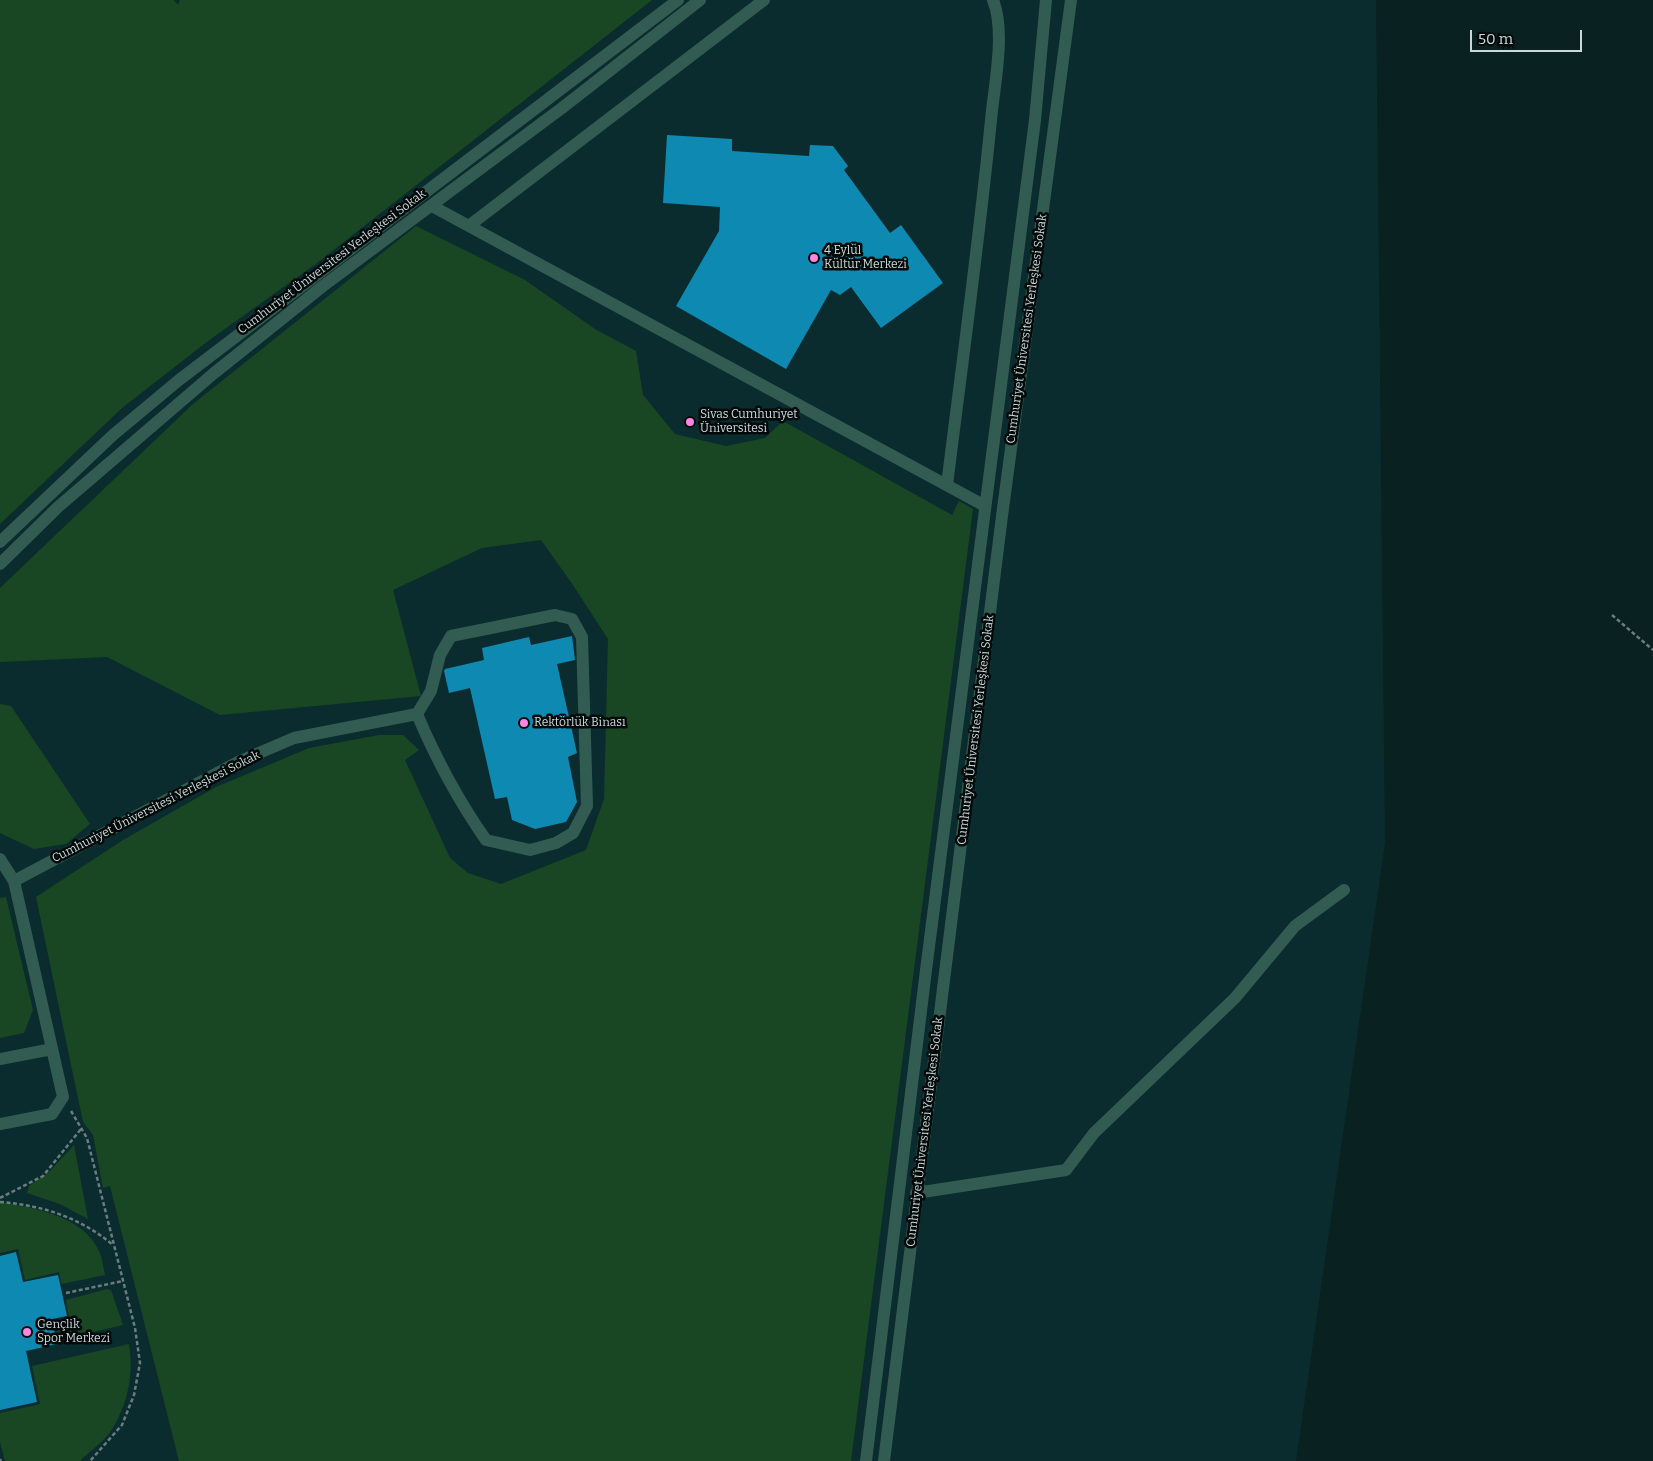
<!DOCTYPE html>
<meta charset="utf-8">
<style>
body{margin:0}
#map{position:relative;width:1653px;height:1461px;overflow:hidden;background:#0a2122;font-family:Bitter,serif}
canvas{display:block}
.scale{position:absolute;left:1470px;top:30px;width:112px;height:22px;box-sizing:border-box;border:2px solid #ccd9da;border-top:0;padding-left:6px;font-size:15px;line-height:18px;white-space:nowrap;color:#ccd9da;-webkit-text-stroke:4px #020909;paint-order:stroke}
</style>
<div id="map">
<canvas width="1653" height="1461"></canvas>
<div class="scale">50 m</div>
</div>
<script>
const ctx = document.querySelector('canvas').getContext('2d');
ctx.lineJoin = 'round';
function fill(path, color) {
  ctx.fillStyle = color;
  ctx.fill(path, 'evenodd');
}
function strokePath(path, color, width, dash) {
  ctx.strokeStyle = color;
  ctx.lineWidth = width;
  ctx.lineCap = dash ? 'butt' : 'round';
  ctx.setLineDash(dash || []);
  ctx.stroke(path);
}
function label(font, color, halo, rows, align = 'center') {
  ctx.font = font + ' Bitter,serif';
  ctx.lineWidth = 5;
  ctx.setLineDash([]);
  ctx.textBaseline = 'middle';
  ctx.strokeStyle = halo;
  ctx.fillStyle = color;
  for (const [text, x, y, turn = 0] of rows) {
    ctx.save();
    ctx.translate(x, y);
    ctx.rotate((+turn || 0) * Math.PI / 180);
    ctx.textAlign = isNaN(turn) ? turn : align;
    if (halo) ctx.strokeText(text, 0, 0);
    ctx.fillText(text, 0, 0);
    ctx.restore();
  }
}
fill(new Path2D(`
 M0,0H1376L1385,843L1296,1461H0Z`), '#0a2c2e');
fill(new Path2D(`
 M0,0H174L178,5L180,0H652L317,263L208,341L122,408L0,524Z
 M416,226L525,280L595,329L636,351L643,395L675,434L726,446L765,438L783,421L952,515L959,501L973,509L851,1461H179L110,1186L103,1188L93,1135L83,1122L36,897L123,840L216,787L309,748L379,735H403L419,750L405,760L450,858L468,873L501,884L586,850L604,799L608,639L573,585L541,540L482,548L393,590L421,696L220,715L107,657L0,662V588L193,404Z
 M0,704L11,706L90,824L66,844L34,849L0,833Z
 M6,897L33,1010L24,1033L0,1038V898Z
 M74,1145L88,1219L60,1204L27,1193L29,1186L49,1172Z
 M0,1202C33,1208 81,1215 98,1249C102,1256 103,1266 105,1275L62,1284L59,1272L25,1280L18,1249L0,1253Z
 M107,1289L111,1290L123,1325L59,1340L55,1321L69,1317L66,1300Z
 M129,1344C134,1375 128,1404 111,1431C103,1442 89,1452 80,1461H5L0,1442V1413L40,1404L32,1366Z`), '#194723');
fill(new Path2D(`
 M667,135L732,139V151L809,156L810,145L833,146L848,166L844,170L890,233L901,225L943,283L881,328L851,287L840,295L831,290L786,369L676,306L719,231L720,207L663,203Z
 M572,636L575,660L557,664L577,753L568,757L577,802L566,822L535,829L512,820L507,797L495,799L470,688L449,693L444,671L445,669L484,660L482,648L529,637L531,645Z
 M16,1252L23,1282L58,1275L67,1316L52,1319L57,1344L26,1351L37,1402L0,1410V1256Z`), '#0e89b2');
strokePath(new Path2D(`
 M1612,615L1653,650
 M71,1111L87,1138L135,1328L140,1363L134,1395L122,1425L90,1461
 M0,1198L43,1176L81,1129
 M0,1202C42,1205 81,1218 113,1245
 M66,1293L123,1281
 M0,1459L1,1461`), '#6b7d7e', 2.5, [4, 2.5]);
strokePath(new Path2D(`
 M432,206L985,506
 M470,225L764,0
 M947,485C962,364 979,242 991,120C994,86 1006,32 993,0
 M0,542L113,435L179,380L678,0
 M0,564L58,507L213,374L323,286L562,108L700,0
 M0,859L14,881L63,1097L52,1114L0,1124
 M14,881L238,762L294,738L417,714L431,691L440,655L451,636L555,615L572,619L582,637L587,806L573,833L556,843L530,850L486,840C458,800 436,759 417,714
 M0,1059L52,1049
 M916,1193L1066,1170L1094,1133L1235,998L1295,926L1344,890
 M866,1461L926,970L1035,120L1046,0
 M884,1461L1002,516L1071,0`), '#325c51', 12);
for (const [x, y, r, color] of [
 [814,258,5,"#fe85e0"],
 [690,422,5,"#fe85e0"],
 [524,723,5,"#fe85e0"],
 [27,1332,5,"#fe85e0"]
]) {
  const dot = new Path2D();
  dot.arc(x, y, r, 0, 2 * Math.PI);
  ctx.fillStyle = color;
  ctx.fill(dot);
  strokePath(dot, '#020909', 2);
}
label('12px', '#ccd9da', '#020909', [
 ["4 Eylül",824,251],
 ["Kültür Merkezi",824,265],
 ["Sivas Cumhuriyet",700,415],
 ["Üniversitesi",700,429],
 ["Rektörlük Binası",534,723],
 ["Gençlik",37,1325],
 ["Spor Merkezi",37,1339]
], 'left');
label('12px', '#ccd9da', '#020909', [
 ["Cumhuriyet Üniversitesi Yerleşkesi Sokak",332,262,-37],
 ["Cumhuriyet Üniversitesi Yerleşkesi Sokak",1027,329,-82],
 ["Cumhuriyet Üniversitesi Yerleşkesi Sokak",976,730,-83],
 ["Cumhuriyet Üniversitesi Yerleşkesi Sokak",156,807,-27],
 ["Cumhuriyet Üniversitesi Yerleşkesi Sokak",925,1132,-83]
]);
</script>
